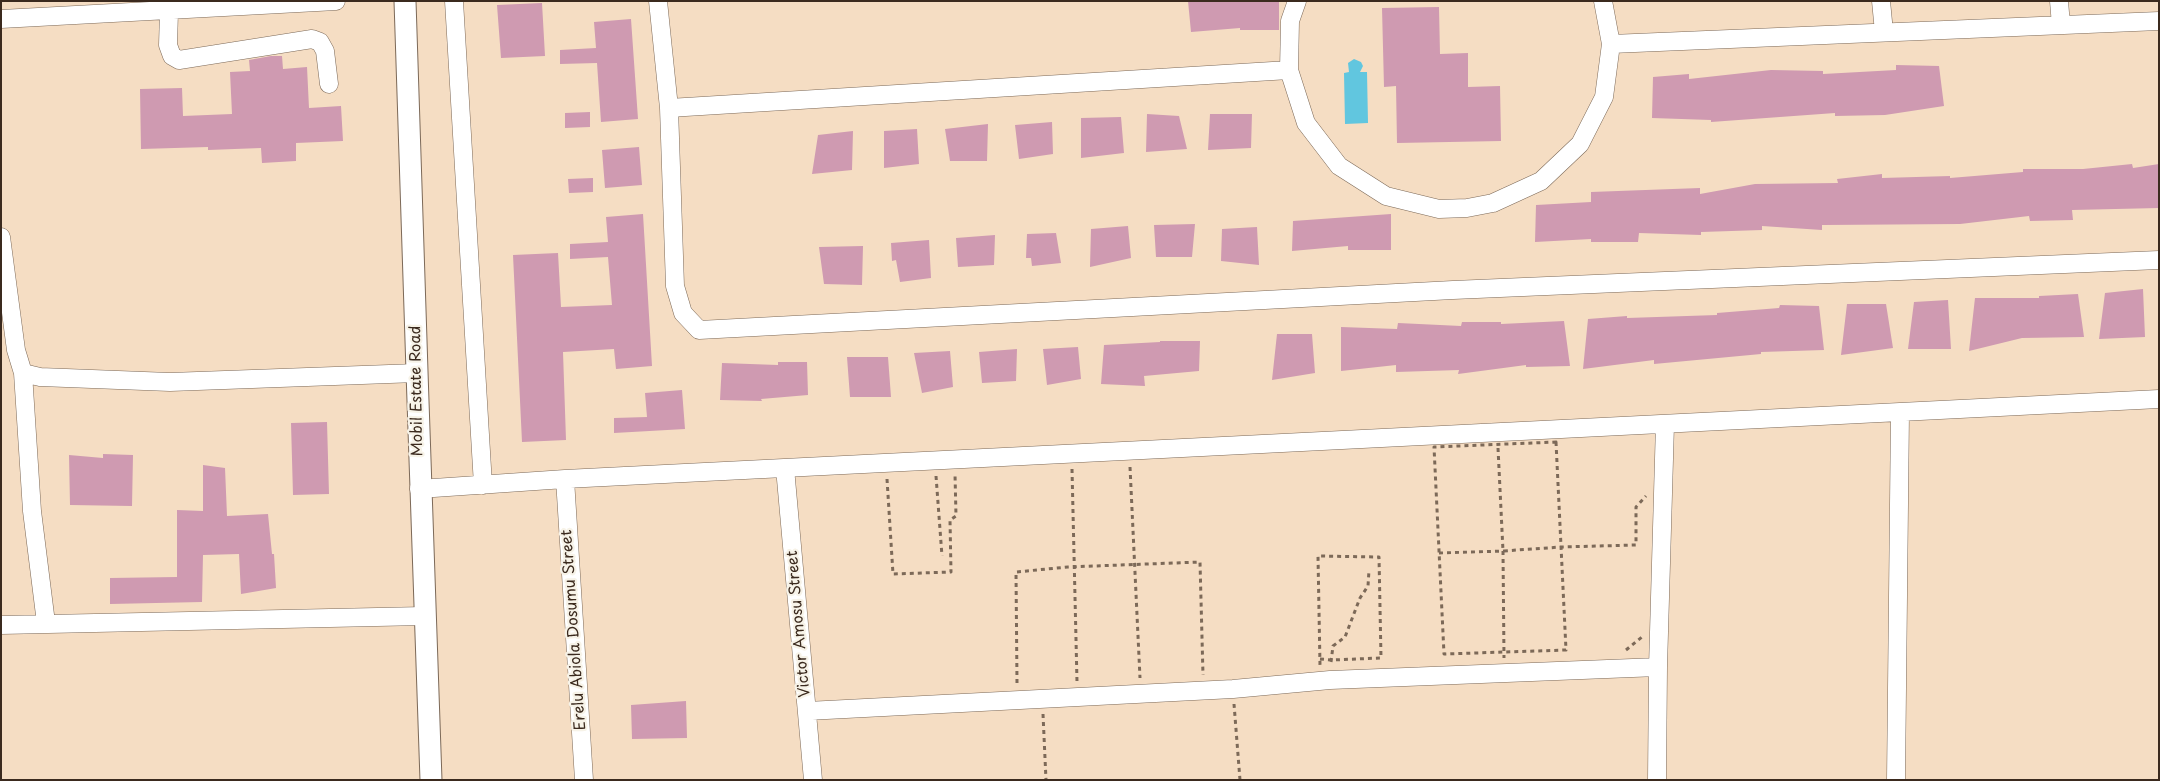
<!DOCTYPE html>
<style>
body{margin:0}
#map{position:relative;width:2160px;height:781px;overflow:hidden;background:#f5ddc3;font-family:"Playpen Sans",sans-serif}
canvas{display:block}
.frame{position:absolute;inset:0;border:2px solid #3b2a1e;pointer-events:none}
</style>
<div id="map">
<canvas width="2160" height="781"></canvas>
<div class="frame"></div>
</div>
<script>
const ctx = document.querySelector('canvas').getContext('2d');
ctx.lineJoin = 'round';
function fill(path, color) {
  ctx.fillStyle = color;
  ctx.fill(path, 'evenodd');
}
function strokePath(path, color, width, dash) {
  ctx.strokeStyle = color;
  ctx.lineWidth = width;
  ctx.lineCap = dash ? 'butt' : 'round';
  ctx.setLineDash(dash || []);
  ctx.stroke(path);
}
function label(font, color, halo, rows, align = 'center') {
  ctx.font = font + ' "Playpen Sans",sans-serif';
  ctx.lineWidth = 4.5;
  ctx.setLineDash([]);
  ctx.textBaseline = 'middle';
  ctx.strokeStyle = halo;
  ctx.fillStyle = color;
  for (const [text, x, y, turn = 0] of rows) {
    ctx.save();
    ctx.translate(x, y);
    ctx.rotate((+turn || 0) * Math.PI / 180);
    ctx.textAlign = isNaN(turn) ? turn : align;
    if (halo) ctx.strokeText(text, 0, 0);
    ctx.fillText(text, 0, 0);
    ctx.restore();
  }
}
fill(new Path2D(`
 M1354,59L1361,62L1363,66L1360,72H1367L1368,123L1345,124L1344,73L1349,72L1348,63Z`), '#61c6df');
fill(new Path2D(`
 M1188,1H1279V30H1240V28L1191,32Z
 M542,3L545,56L501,58L497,5Z
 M1439,7L1440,54L1468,53V87L1500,86L1501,141L1397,143L1396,86L1384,87L1382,8Z
 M631,19L638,119L601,122L597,63L560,64V50L596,48L594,22Z
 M271,56H282L283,69L307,67L309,108L341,106L343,141L296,143V161L262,163L261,148L208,150V147L141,149L140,89L182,88L183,116L232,114L230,72L250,71L249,60Z
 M1896,65L1939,66L1944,106L1885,115L1835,116V113L1711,122V120L1652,118L1653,77L1689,74V79L1771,70L1823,71V74L1896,70Z
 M590,112V127L565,128V113Z
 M1147,114L1179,116L1187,149L1146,152Z
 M1210,114H1252L1251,148L1208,150Z
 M1121,117L1124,153L1081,158V118Z
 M1052,122L1053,154L1019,159L1015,125Z
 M988,124L987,161H950L945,129Z
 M917,129L919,164L884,168V131Z
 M853,131L852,170L812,174L818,135Z
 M639,147L642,185L605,188L602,150Z
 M2132,164L2133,168L2159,164V208L2072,210L2073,220L2030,221L2029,216L1960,224L1822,225V230L1762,226V230L1701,232V235L1639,233L1638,242H1591V239L1535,242L1536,205L1591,202V192L1700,188V194L1755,184L1838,183L1837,179L1882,174V178L1950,176V178L2023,172V169H2083Z
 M593,178V192L569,193L568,179Z
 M643,214L652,366L616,369L614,349L563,352L566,440L522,442L513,255L558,253L561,307L612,305L608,257L570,259V244L608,242L606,217Z
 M1391,214V250H1348V246L1292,251L1293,221Z
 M1195,224L1192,257H1156L1154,225Z
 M1128,226L1131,258L1090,267L1091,229Z
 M1257,227L1259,265L1221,261L1222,229Z
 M1056,233L1061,263L1032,266L1031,258H1026L1027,234Z
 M995,235L994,265L958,267L956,238Z
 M929,240L931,278L900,282L896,260L892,261L891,243Z
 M863,246L862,285L824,284L819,247Z
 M2143,289L2145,337L2099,339L2105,293Z
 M2078,294L2084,337L2022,338L1969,351L1975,298H2039V296Z
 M1948,300L1951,349H1908L1914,302Z
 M1847,304H1886L1893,348L1841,355Z
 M1780,305L1819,306L1824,350L1761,352V354L1654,364V360L1583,369L1588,319L1627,316V318L1717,315V313L1779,308Z
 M1564,321L1570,366L1526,367V365L1458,374L1459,370L1396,372V365L1341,371V327L1397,329L1398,323L1461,326L1462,322H1501V324Z
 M1277,334H1312L1315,373L1272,380Z
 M1160,341H1200L1199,371L1144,376L1145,386L1101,384L1104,345L1160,342Z
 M1078,347L1081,379L1047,385L1043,349Z
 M1017,349L1016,381L982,383L979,352Z
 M950,351L953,387L922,393L914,353Z
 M847,357H888L891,397H850Z
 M778,362H807L808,395L761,399L762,401L720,400L722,363L778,365Z
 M682,390L685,429L614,433V418L647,417L645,393Z
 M327,422L329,494L293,495L291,423Z
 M103,454L133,455L132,506L70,505L69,455L103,458Z
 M203,465L225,468L227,516L268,514L272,554H274L276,588L241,594L239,554L203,555L202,602L110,604V578L177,577V510L203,511Z
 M686,701L687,738L632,739L631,705Z`), '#cf9ab1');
const minor = new Path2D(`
 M454,1L483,485
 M658,1L669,108L675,286L683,313L699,330L1453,290L2159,260
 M1297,1L1290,21L1289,70L1306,123L1339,166L1386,196L1439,209L1467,208L1493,203L1541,181L1580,144L1604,97L1611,44L1603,1
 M1881,1L1884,32
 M2059,1L2061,25
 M169,12L168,45L172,56L179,60L312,39L320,42L325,51L329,84
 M1,19L336,1
 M1611,44L2159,21
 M669,108L1289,70
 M1,237L16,350L23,373L32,511L46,623
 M23,373L40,377L170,382L417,373
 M785,468L813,780
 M565,479L584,780
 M419,489L565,479L2159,399
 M1,625L424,616
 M807,711L1233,689L1330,680L1658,667L1665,424
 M1657,780L1658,667
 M1896,780L1900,412`);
const major = new Path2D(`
 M405,1C414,261 421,520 431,780`);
strokePath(minor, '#7c6958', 19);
strokePath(major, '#7c6958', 23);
strokePath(new Path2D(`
 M1556,442L1566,650L1444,654L1434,447Z
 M1498,448L1503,551L1561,547L1636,545V507L1646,496
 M1130,467L1140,678
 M1072,469L1077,682
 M936,476L942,556
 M887,479L893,574L951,572L950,520L956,516L955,474
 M1439,553L1503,551L1504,658
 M1626,650L1642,637
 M1320,659L1332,660L1381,658L1379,557L1318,556L1320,665
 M1331,662L1333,646L1345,637L1360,598L1368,586L1369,570
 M1017,683L1016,572L1068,567L1200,562L1203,675
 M1234,704L1240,780
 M1043,714L1046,780`), '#7c6958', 3, [4, 4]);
strokePath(minor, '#fff', 18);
strokePath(major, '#fff', 21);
label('15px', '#3b2a1e', '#f7f3e8', [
 ["Mobil Estate Road",417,391,-91],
 ["Victor Amosu Street",799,624,-95],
 ["Erelu Abiola Dosumu Street",574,630,-94]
]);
</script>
